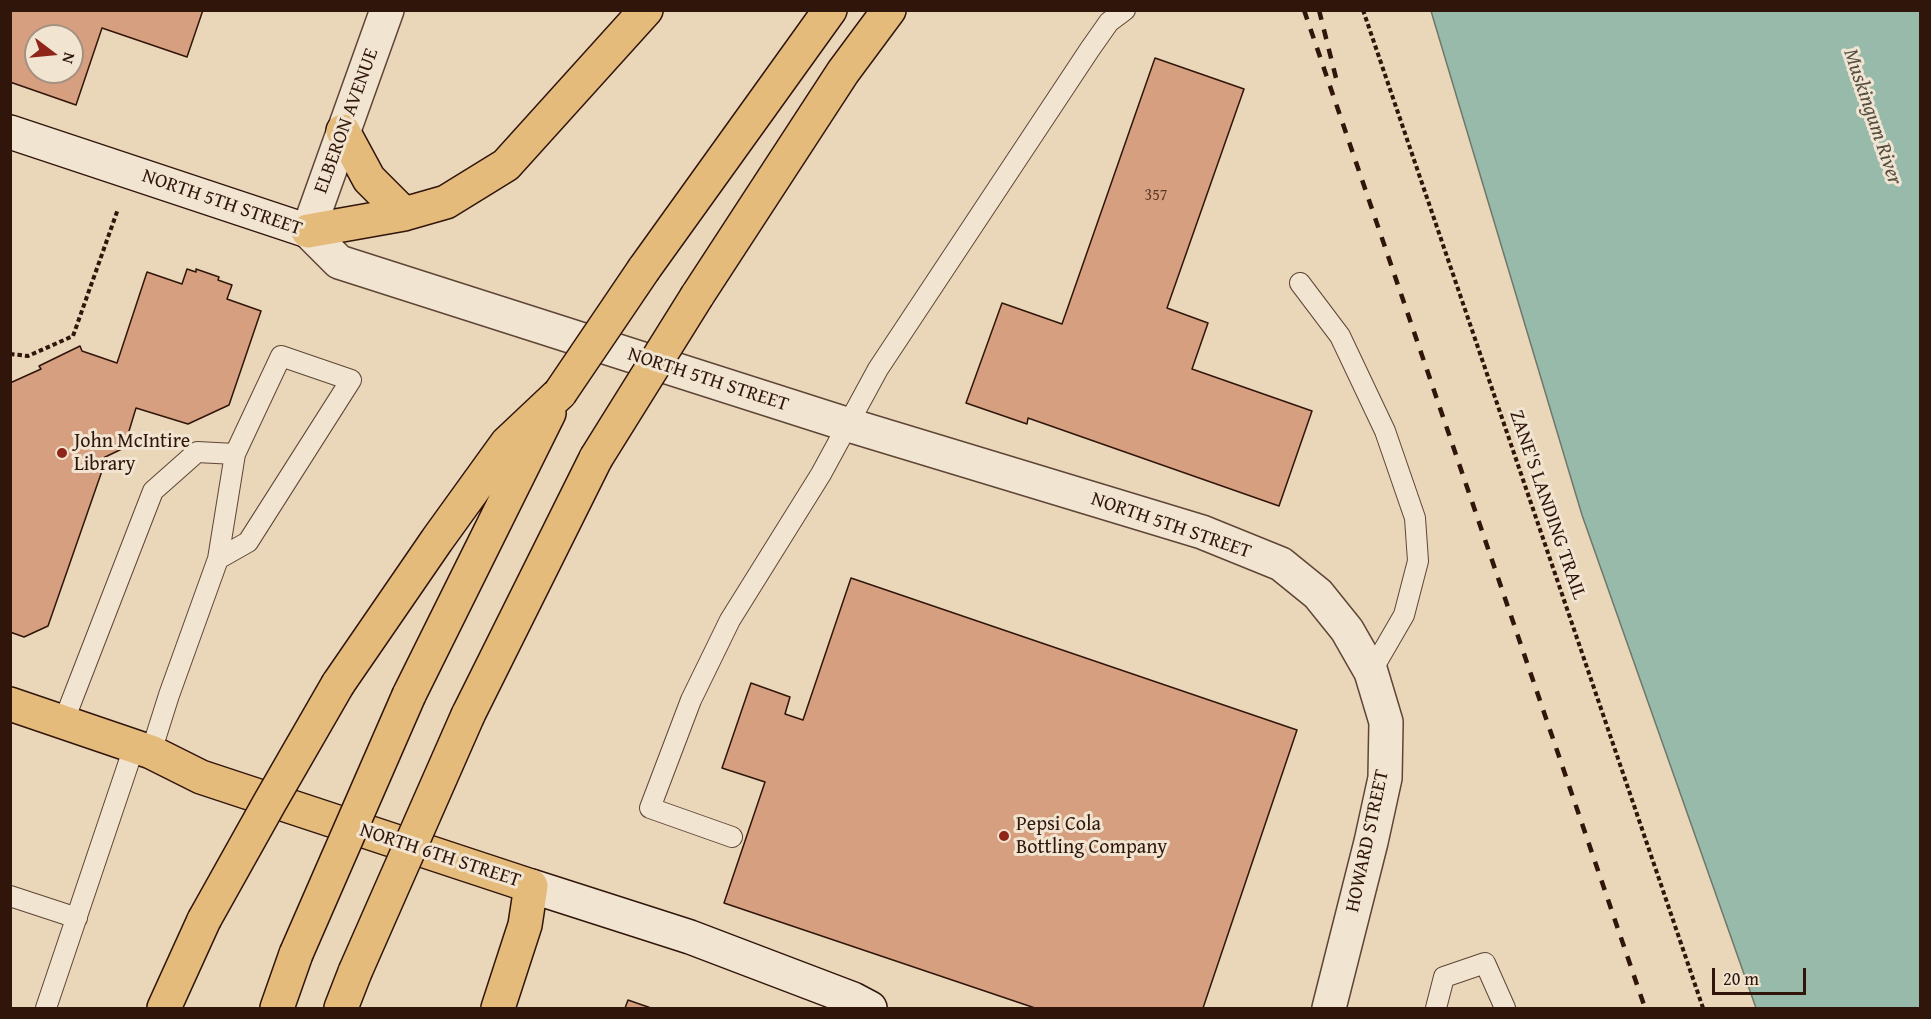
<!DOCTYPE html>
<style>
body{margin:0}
#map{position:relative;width:1931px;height:1019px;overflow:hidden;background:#ead6b8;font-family:"Gentium Book Plus",serif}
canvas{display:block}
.frame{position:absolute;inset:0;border:12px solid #30150b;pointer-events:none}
.north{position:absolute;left:24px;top:24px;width:60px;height:60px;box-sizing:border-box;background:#f1e4d1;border:2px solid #a49182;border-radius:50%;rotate:106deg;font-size:16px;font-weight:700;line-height:24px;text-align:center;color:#30150b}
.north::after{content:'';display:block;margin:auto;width:21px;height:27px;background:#8f2418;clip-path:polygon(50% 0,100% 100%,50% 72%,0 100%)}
.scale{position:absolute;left:1712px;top:968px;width:94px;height:27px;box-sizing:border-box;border:3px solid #30150b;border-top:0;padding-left:8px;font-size:18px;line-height:21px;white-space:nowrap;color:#30150b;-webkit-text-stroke:4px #f1e4d1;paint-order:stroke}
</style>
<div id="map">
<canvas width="1931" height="1019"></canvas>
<div class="frame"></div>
<div class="north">N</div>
<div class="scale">20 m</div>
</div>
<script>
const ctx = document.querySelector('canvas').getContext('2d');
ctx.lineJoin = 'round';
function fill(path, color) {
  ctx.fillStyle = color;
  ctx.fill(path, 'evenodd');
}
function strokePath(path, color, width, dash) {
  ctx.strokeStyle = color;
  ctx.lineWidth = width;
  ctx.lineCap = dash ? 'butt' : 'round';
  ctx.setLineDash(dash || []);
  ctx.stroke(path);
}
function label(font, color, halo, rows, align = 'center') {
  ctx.font = font + ' "Gentium Book Plus",serif';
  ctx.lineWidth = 6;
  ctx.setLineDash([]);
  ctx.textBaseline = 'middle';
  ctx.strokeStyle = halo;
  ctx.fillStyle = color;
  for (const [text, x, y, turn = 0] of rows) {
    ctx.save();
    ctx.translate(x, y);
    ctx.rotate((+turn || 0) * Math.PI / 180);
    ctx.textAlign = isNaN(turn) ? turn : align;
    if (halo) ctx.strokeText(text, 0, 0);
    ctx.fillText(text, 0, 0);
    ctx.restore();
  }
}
const water = new Path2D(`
 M1431,11H1920V1008H1756L1582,515Z`);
fill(water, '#98baaa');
strokePath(water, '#6e786a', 1.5);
const building = new Path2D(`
 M10,10H203L187,57L102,28L76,105L10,82ZM36,36H72V72H36Z
 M1155,58L1244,89L1167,308L1208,323L1192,369L1312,411L1279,506L1028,418L1027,424L966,403L1002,303L1062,324Z
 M187,269L196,272V269L219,277L218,280L232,285L227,299L261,311L229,405L188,424L136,408L126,441L128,446L99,460L103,468L48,626L24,637L10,632V383L41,369L39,366L80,346L82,351L117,363L147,272L182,284Z
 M851,578L1297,730L1203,1008H1035L724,903L765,782L722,768L751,683L790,697L785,714L803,720Z
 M628,1000L651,1008H625Z`);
fill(building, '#d69f7f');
strokePath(building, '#30150b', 1.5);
const service = new Path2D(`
 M1300,283L1340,336L1385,431L1415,518L1418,561L1404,615L1371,672
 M218,559L248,542L351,380L281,356L235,454
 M63,723L153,491L197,452L235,454L218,559L169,695L151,752
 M732,837L650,808L691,700L730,620L821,474L878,369L1090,49L1109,22L1125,10
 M10,896L77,918
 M46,1008L134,747
 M1436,1008L1444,977L1485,963L1505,1008`);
const minor = new Path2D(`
 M387,10L308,231L339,262L849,425L1202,532L1281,564L1318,594L1347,630L1371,672L1386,722L1385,778L1371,842L1329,1008`);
const secondary = new Path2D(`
 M10,132L308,231
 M531,886L690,937L853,999L870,1008`);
const primary = new Path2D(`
 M10,704L151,752L201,777L531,886L525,925L498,1008`);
const motorway = new Path2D(`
 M343,131L369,179L404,214
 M308,231L404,214L446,202L506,165L646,10
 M644,269L830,10
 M697,296L843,72L889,10
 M338,684L437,540L507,443L560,393
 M409,695L549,413
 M468,715L596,458
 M164,1008L204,920
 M277,1008L296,954
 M341,1008L355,972`);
strokePath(service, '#5e4536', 22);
strokePath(minor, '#5e4536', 36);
strokePath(secondary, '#30150b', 36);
strokePath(primary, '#30150b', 36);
strokePath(motorway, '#30150b', 36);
strokePath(new Path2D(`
 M1363,10L1703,1008
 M10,354L28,356L73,336L118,209`), '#30150b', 4, [4.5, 3]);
strokePath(service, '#f1e4d1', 20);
strokePath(minor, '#f1e4d1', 33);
strokePath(secondary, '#f1e4d1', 33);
strokePath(primary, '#e5bb7c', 33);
strokePath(motorway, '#e5bb7c', 33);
strokePath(new Path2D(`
 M1304,10L1645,1008
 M1319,10L1338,86`), '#30150b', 4.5, [10, 10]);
const motorwayBridge = new Path2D(`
 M560,393L644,269
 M596,458L697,296
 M204,920L270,802L338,684
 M296,954L409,695
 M355,972L468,715`);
strokePath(motorwayBridge, '#30150b', 36, []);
strokePath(motorwayBridge, '#e5bb7c', 33);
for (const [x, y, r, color] of [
 [62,453,6,"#8f2418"],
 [1004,836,6,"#8f2418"]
]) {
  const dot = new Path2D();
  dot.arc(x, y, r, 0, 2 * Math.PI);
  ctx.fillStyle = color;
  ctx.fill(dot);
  strokePath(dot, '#f1e4d1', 2);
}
label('16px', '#5a3828', null, [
 ["357",1156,196]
]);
label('20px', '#30150b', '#f1e4d1', [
 ["ELBERON AVENUE",347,121,-70],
 ["NORTH 5TH STREET",222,203,19],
 ["NORTH 5TH STREET",708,380,18],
 ["ZANE'S LANDING TRAIL",1547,505,71],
 ["NORTH 5TH STREET",1171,526,19],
 ["HOWARD STREET",1368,841,-78],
 ["NORTH 6TH STREET",440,856,18]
]);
label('20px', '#30150b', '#f1e4d1', [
 ["John McIntire",74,442],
 ["Library",74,465],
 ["Pepsi Cola",1016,825],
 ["Bottling Company",1016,848]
], 'left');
label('italic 21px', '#544f43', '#f1e4d1', [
 ["Muskingum River",1872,117,71]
]);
</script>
